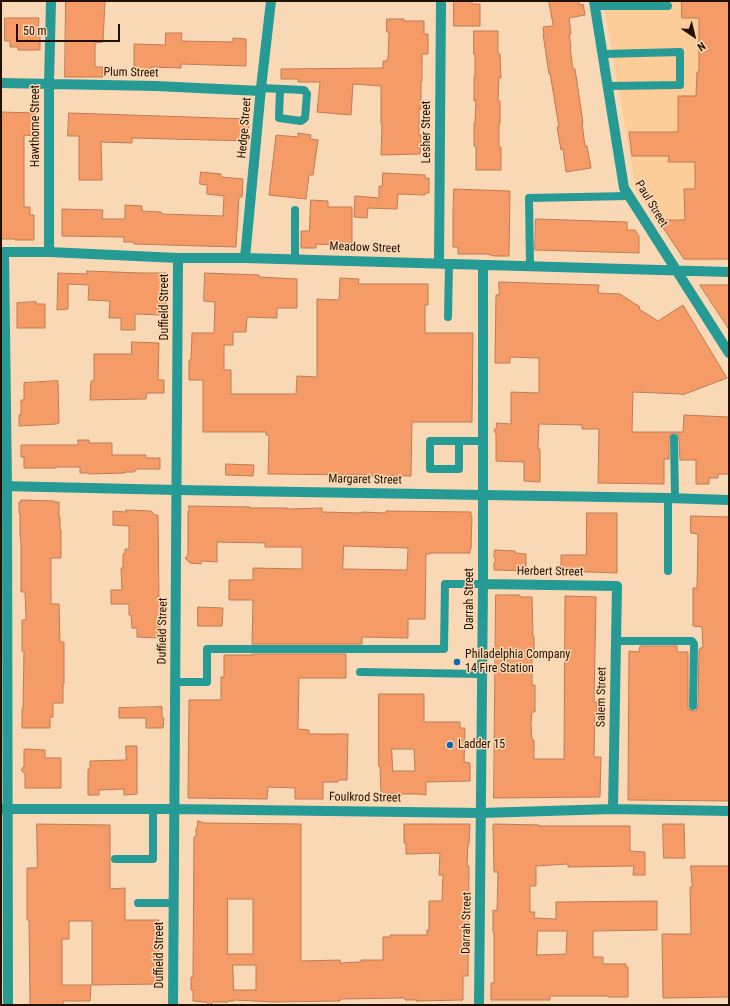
<!DOCTYPE html>
<style>
body{margin:0}
#map{position:relative;width:730px;height:1006px;overflow:hidden;background:#f9d9b5;font-family:"Roboto Condensed",sans-serif}
canvas{display:block}
.frame{position:absolute;inset:0;border:2px solid #231100;pointer-events:none}
.north{position:absolute;left:674px;top:16px;width:40px;height:40px;-webkit-text-stroke:3px #f9d9b5;paint-order:stroke;rotate:145deg;font-size:11px;font-weight:700;line-height:16px;text-align:center;color:#231100}
.north::after{content:'';display:block;margin:auto;width:14px;height:18px;background:#231100;clip-path:polygon(50% 0,100% 100%,50% 72%,0 100%)}
.scale{position:absolute;left:16px;top:24px;width:104px;height:18px;box-sizing:border-box;border:2px solid #231100;border-top:0;padding-left:5px;font-size:12px;line-height:14px;white-space:nowrap;color:#231100;-webkit-text-stroke:3px #f9d9b5;paint-order:stroke}
</style>
<div id="map">
<canvas width="730" height="1006"></canvas>
<div class="frame"></div>
<div class="north">N</div>
<div class="scale">50 m</div>
</div>
<script>
const ctx = document.querySelector('canvas').getContext('2d');
ctx.lineJoin = 'round';
function fill(path, color) {
  ctx.fillStyle = color;
  ctx.fill(path, 'evenodd');
}
function strokePath(path, color, width, dash) {
  ctx.strokeStyle = color;
  ctx.lineWidth = width;
  ctx.lineCap = dash ? 'butt' : 'round';
  ctx.setLineDash(dash || []);
  ctx.stroke(path);
}
function label(font, color, halo, rows, align = 'center') {
  ctx.font = font + ' "Roboto Condensed",sans-serif';
  ctx.lineWidth = 3;
  ctx.setLineDash([]);
  ctx.textBaseline = 'middle';
  ctx.strokeStyle = halo;
  ctx.fillStyle = color;
  for (const [text, x, y, turn = 0] of rows) {
    ctx.save();
    ctx.translate(x, y);
    ctx.rotate((+turn || 0) * Math.PI / 180);
    ctx.textAlign = isNaN(turn) ? turn : align;
    if (halo) ctx.strokeText(text, 0, 0);
    ctx.fillText(text, 0, 0);
    ctx.restore();
  }
}
fill(new Path2D(`
 M603,1H729V261H685L636,190Z`), '#fccd98');
const building = new Path2D(`
 M66,1H105L103,42L95,43V67H103V77H65Z
 M454,1H472V4H480V26H454Z
 M549,1H579V5L583,4L585,15L569,18L571,34H569L571,47H570L573,69H575L578,89L583,123H582L585,146H587L591,168L566,172L563,149L561,150L557,127H559L550,73L549,74L543,34H544L543,27L553,26Z
 M682,1H729V259H684L658,220H685L684,189H695V162H668L669,156H632L629,132H678V96H696L697,72H699V18H682Z
 M5,18H39L38,31H40V50H18V47H10V41H5Z
 M387,19H404V21H424V34H428V54H422V81H421V109H419V135H421L420,154L381,155L382,124H381V86L353,84L351,115L317,112L320,82H298V79H281V69L383,68V61H387V59H388L389,32H387Z
 M474,31H498V54H500L501,78L499,77L498,101H500V124H499V147H501V170H476V146H474V123H475L476,101H474V77H475V54H474Z
 M166,33H182L181,41L233,42V38L246,39V66L181,64V68L151,67V75H134V44L165,45Z
 M1,112L36,113L35,136L24,135V207H30V215H34V240H15V239H1Z
 M69,113L249,119L248,141L132,138V143L101,142L102,180H79V136H68Z
 M298,133L311,135L310,139L318,140L313,175H309L306,199L269,195L276,135L298,137Z
 M201,172L221,174V177L243,179L242,197H239L236,247L134,244V242H124V237L62,236V209L103,210L102,219H125V205L142,206V211L161,212L162,214L223,216L224,196L207,194V185L200,184Z
 M383,173L425,175V178H429V193H425V195L398,194L397,209L368,208L367,218L354,217L355,196L379,198V186H382Z
 M454,189L510,191L509,256H494L487,254H458V247H453V214Z
 M311,200L328,201V207H352V246L316,244V248H301V231H309Z
 M536,219L627,222V230H635L639,236V253L535,250Z
 M87,271L141,273H167L166,304L161,308V315L135,314V330H121V318H109L110,301L88,300L89,285L68,284V309L57,310L58,273L87,274Z
 M205,273L259,275V277L297,279V308H277V318L247,317L246,332H233V345H224V370H231V394H296L297,376L317,377V299L339,300L340,278L359,279L358,284H428V305H425V333H473L472,422H412L411,476H369V475H355L268,474L269,435H266V432H203V380H189V360H191L192,333H214L215,302L204,301Z
 M499,282L599,285L598,293L620,294L640,307L639,309L658,321L683,305L727,378L682,395L681,394L633,392L632,432H683L684,415L729,417V474H718V478H709V484H696V460H680L679,438L677,433H674L671,434L669,438V459H664V484L598,483L599,429H582V425L539,424L538,449H540V482L524,481V462L496,461V434L494,430L497,427L496,423L511,424V392L539,393V358L510,357V363H495L496,295H499Z
 M700,285H729V329Z
 M36,302V304H45V328H17V303Z
 M132,342L159,343L158,380H164V393H147L146,399L90,400L91,381H94V354H131Z
 M58,381L59,423H57V424L19,426V415H21V400H24V383Z
 M78,440H89V443H112V455H146V458H160V469H137L134,472H125V473L89,474L88,473H80V467H56V468H24V457H21V445H78Z
 M226,464L254,465L253,476L226,475Z
 M21,500L54,501V502H59V517H60V530H61V558H51V604H59L60,642H64V684H63V703H53V717H50V728H22V709H23L24,651H22V620H26V618L25,592H21V544L20,534V513H19V502H21Z
 M189,506L250,507V508H287V509L322,508V512L362,513V512L386,513V511L471,512V517H472L471,549H470V553H430V554H426L425,619H408V638L362,637V644H252L253,600H229V580H253V568L302,569V547H265V543L217,542V562L201,561V564L190,563L185,558L188,555V511L189,510ZM344,546L408,548L407,570L343,569Z
 M126,510L151,511L155,515H158L159,603H164V615H161V624H160V638L137,637V628H132L131,615H129V604H111V590H122L121,568H123V554H125V549H129V526L113,525V511L126,512Z
 M587,513H617V573L561,571V555H586Z
 M691,516L729,517V801L628,800L629,651L639,652L640,646H677V652H688V709L693,711H696L698,706L699,651L700,648H703L702,627L693,626V588H697L698,534L691,533Z
 M495,550L515,551V553L526,554V571L494,570V563L496,560L494,557Z
 M496,595H520V597H532L533,637H534V653H532V685H535V712H532L531,724L532,740H534V759H564L565,596L596,597L594,702H597V713H595L594,757H601L600,797L494,798Z
 M198,607L223,608L222,626H198Z
 M252,654H346V678H299L298,729L309,730V734H348L347,780H338V782H323V799H295V788L268,787L267,799L188,798L189,700H221V677H224V655H252Z
 M379,694H424V722H460V728H465L464,762L470,763V781L426,782V795L418,794H381L380,766H379ZM392,749H414L415,771H393Z
 M162,707V718H164L163,728H146V718H119V708Z
 M126,746H137V794L124,795V789L99,790V795H88V769H90V761L126,760Z
 M26,749L45,750V758H61V788H25V774L21,770L24,766V750Z
 M198,821L204,823L301,824V961L340,960V963L361,962V960H383V937H390V935H427V930H429V901H442L443,875H439L440,853L406,854V843H404V824H470L469,844H468L467,866H469L468,976H463V1000L416,1001L417,1000H405V998L340,999V1001L273,1002L234,1000V1001H228V1002H213L210,1005L206,1002L193,1001V990H191V977H193L194,837H196V828L197,827ZM228,899H253V954H228ZM233,965H256V990H234Z
 M37,824L110,825V889L125,888V920H159V984L92,985V921H69V939H62V985H91L90,1001H63V1005H30L29,920H27V868H37Z
 M494,824L539,825V826H630V851L645,852V875H633L634,866L568,867V864L536,866V886H530V912H535L534,918L556,919V902L657,901V930L593,931V957H603V964H626V967H628V997H608V996H550V1000H491V983H494V932H493V910L497,911L498,872H494L493,826ZM538,931H567L566,954L537,955Z
 M663,824H684L685,858H664Z
 M691,866H729V997L663,998L662,934H691L690,887H692Z`);
fill(building, '#f49b67');
strokePath(building, '#be7c56', 1);
strokePath(new Path2D(`
 M595,6H668
 M603,54L680,52V85L608,86
 M261,88L304,90L307,94L305,118L301,121L279,118L280,89
 M295,210V259
 M530,266L529,198L629,196
 M448,317L449,264
 M674,438L675,498
 M459,441V469H430V441H483
 M668,498V571
 M616,641H692L694,644L693,706
 M360,672L482,674
 M175,682H207V649H444L445,584H483
 M115,859H153V809
 M138,903H173`), '#269a95', 8);
strokePath(new Path2D(`
 M594,1L624,188L729,353
 M1,83L156,86L261,91
 M1,252H49L178,258H245L729,272
 M4,252L7,486L8,1005
 M49,252V84L51,1
 M245,258L261,88L271,1
 M439,263L441,1
 M483,584L617,586L613,809
 M1,809H174L481,813L613,809L729,811
 M173,1005C174,756 177,507 178,258
 M479,1005L483,584V265`), '#269a95', 10);
strokePath(new Path2D(`
 M1,486L178,490L668,498L729,500`), '#269a95', 10);
for (const [x, y, r, color] of [
 [457,662,4,"#0969b6"],
 [450,745,4,"#0969b6"]
]) {
  const dot = new Path2D();
  dot.arc(x, y, r, 0, 2 * Math.PI);
  ctx.fillStyle = color;
  ctx.fill(dot);
  strokePath(dot, '#f9d9b5', 1.5);
}
label('12px', '#231100', '#f9d9b5', [
 ["Plum Street",131,73,1],
 ["Hawthorne Street",36,126,-90],
 ["Hedge Street",245,128,-85],
 ["Lesher Street",427,132,-90],
 ["Paul Street",651,204,59],
 ["Meadow Street",365,248,2],
 ["Duffield Street",165,307,-90],
 ["Margaret Street",365,480,1],
 ["Herbert Street",550,572,1],
 ["Darrah Street",470,599,-90],
 ["Duffield Street",163,631,-89],
 ["Salem Street",602,697,-89],
 ["Foulkrod Street",365,798,1],
 ["Darrah Street",467,923,-89],
 ["Duffield Street",160,955,-90]
]);
label('12px', '#231100', '#f9d9b5', [
 ["Philadelphia Company",465,655],
 ["14 Fire Station",465,669],
 ["Ladder 15",458,745]
], 'left');
</script>
